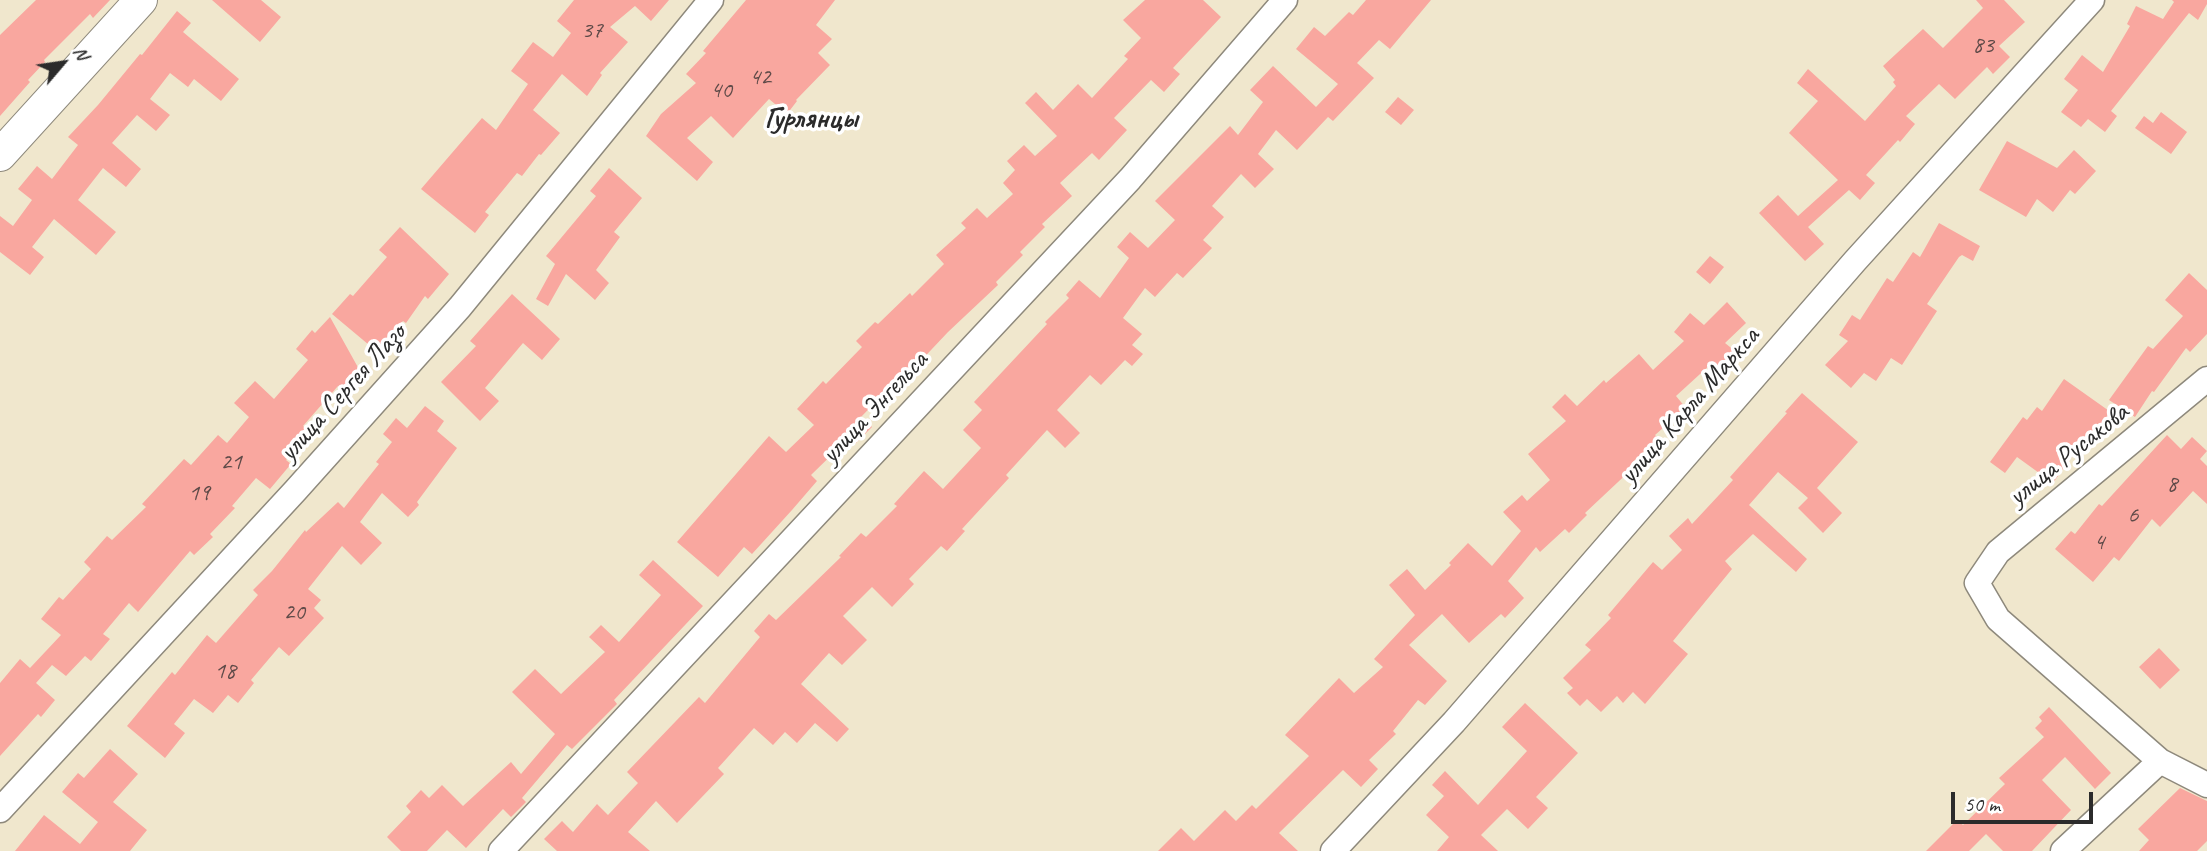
<!DOCTYPE html>
<meta charset="utf-8">
<style>
body{margin:0}
#map{position:relative;width:2207px;height:851px;overflow:hidden;background:#f0e7cd;font-family:Caveat,sans-serif}
canvas{display:block}
.north{position:absolute;left:28px;top:28px;width:70px;height:70px;-webkit-text-stroke:5px #fff;paint-order:stroke;rotate:61deg;font-size:19px;font-weight:700;line-height:28px;text-align:center;color:#2b2b2b}
.north::after{content:'';display:block;margin:auto;width:24px;height:32px;background:#2b2b2b;clip-path:polygon(50% 0,100% 100%,50% 72%,0 100%)}
.scale{position:absolute;left:1951px;top:792px;width:142px;height:32px;box-sizing:border-box;border:4px solid #2b2b2b;border-top:0;padding-left:9px;font-size:21px;line-height:24px;white-space:nowrap;color:#2b2b2b;-webkit-text-stroke:5px #fff;paint-order:stroke}
</style>
<div id="map">
<canvas width="2207" height="851"></canvas>
<div class="north">N</div>
<div class="scale">50 m</div>
</div>
<script>
const ctx = document.querySelector('canvas').getContext('2d');
ctx.lineJoin = 'round';
function fill(path, color) {
  ctx.fillStyle = color;
  ctx.fill(path, 'evenodd');
}
function strokePath(path, color, width, dash) {
  ctx.strokeStyle = color;
  ctx.lineWidth = width;
  ctx.lineCap = dash ? 'butt' : 'round';
  ctx.setLineDash(dash || []);
  ctx.stroke(path);
}
function label(font, color, halo, rows, align = 'center') {
  ctx.font = font + ' Caveat,sans-serif';
  ctx.lineWidth = 7;
  ctx.setLineDash([]);
  ctx.textBaseline = 'middle';
  ctx.strokeStyle = halo;
  ctx.fillStyle = color;
  for (const [text, x, y, turn = 0] of rows) {
    ctx.save();
    ctx.translate(x, y);
    ctx.rotate((+turn || 0) * Math.PI / 180);
    ctx.textAlign = isNaN(turn) ? turn : align;
    if (halo) ctx.strokeText(text, 0, 0);
    ctx.fillText(text, 0, 0);
    ctx.restore();
  }
}
fill(new Path2D(`
 M36,0H110L93,18L90,14L44,60L45,62L28,80L30,82L0,116V35Z
 M212,0H261L281,17L260,42Z
 M574,0H669L651,21L635,6L610,27L628,42L600,73L602,75L587,96L562,74L533,110L560,133L541,155L539,154L522,176L517,173L485,212L489,215L475,233L421,189L482,118L496,130L528,84L511,71L533,42L553,57L571,33L557,21Z
 M746,0H835L816,25L832,39L818,53L830,65L796,100L797,101L787,114L769,99L733,138L711,116L687,138L713,162L697,181L646,136L661,114L696,83L686,74L706,53L703,51Z
 M1145,0H1203L1221,17L1173,68L1180,74L1164,92L1151,80L1114,118L1127,130L1099,160L1092,153L1060,183L1072,196L1042,224L1045,227L1020,252L1023,255L996,282L998,285L948,332L899,384L896,381L861,417L872,427L855,444L849,438L811,475L817,481L792,510L752,554L744,547L718,577L677,542L769,436L786,452L814,425L797,409L823,381L826,384L862,347L856,341L875,322L878,324L910,293L912,296L944,264L936,255L966,228L961,223L977,208L987,218L1013,194L1003,183L1015,170L1007,161L1024,145L1035,156L1057,136L1025,103L1036,92L1053,110L1078,84L1092,98L1128,59L1124,56L1141,38L1123,20Z
 M1366,0H1431L1390,49L1379,40L1357,63L1374,78L1333,121L1328,117L1297,150L1276,130L1258,154L1274,169L1255,188L1241,174L1212,206L1224,217L1203,240L1212,248L1183,278L1177,273L1155,297L1145,288L1123,318L1142,334L1132,345L1143,354L1132,366L1125,360L1101,385L1090,375L1057,410L1080,433L1065,448L1047,430L1006,475L1009,478L962,529L965,531L947,551L941,546L909,579L914,584L892,607L872,587L843,616L867,640L842,665L829,653L801,684L849,729L837,742L815,723L797,743L785,732L773,745L754,728L718,768L724,774L677,823L656,801L628,832L650,851H557L544,839L562,821L573,832L597,804L608,815L638,783L627,772L699,697L705,703L760,637L754,631L769,614L776,620L841,557L839,556L861,533L866,537L897,506L894,504L924,471L943,489L981,448L963,430L982,410L974,402L1047,324L1045,322L1069,298L1066,295L1079,280L1100,298L1129,258L1117,247L1130,232L1148,248L1175,220L1155,201L1230,126L1238,135L1263,102L1250,90L1273,66L1316,107L1338,84L1296,49L1314,27L1325,36L1349,12L1353,15Z
 M1976,0H2004L2025,22L1999,46L2010,57L1993,74L1987,67L1955,99L1939,84L1906,116L1915,124L1900,142L1898,140L1866,175L1875,183L1860,200L1849,190L1808,227L1824,244L1805,261L1759,213L1778,195L1798,216L1838,180L1789,133L1818,101L1797,83L1808,69L1865,121L1896,86L1893,82L1895,80L1883,66L1923,29L1943,48L1983,8Z
 M2172,0H2207V4L2198,20L2189,13L2111,111L2117,116L2105,132L2088,119L2081,127L2061,112L2078,90L2064,79L2082,55L2103,72L2130,26L2127,24L2136,6L2163,19L2174,2Z
 M177,11L191,23L183,32L239,79L221,101L194,79L188,87L170,73L150,99L170,115L156,131L137,115L112,143L141,169L126,187L103,168L78,200L116,232L96,255L54,219L32,247L44,257L30,275L0,252V216L13,226L32,200L18,189L37,166L52,179L78,145L68,137L98,105L140,54L142,55Z
 M1398,97L1414,110L1401,125L1385,112Z
 M2161,112L2187,132L2171,154L2135,128L2144,116L2153,123Z
 M2007,141L2057,168L2074,150L2096,171L2075,194L2070,190L2053,212L2037,199L2026,217L1979,190Z
 M609,168L642,198L614,232L620,237L596,270L609,283L595,300L566,274L548,306L536,299L555,264L546,256L596,196L590,191Z
 M1939,223L1980,246L1973,261L1962,255L1959,257L1927,304L1937,311L1902,365L1891,358L1876,381L1864,373L1851,388L1825,365L1848,341L1839,335L1852,315L1860,320L1887,278L1893,282L1913,252L1920,257Z
 M400,227L449,274L428,299L425,296L406,323L403,321L375,350L332,314L350,294L353,296L387,257L379,250Z
 M1710,256L1724,267L1710,284L1696,272Z
 M2189,273L2207,290V334L2190,352L2186,348L2154,392L2152,391L2135,417L2109,400L2148,346L2153,349L2183,316L2165,300Z
 M512,294L560,339L542,360L523,343L485,388L499,401L480,421L441,382L476,346L470,341Z
 M1727,302L1746,323L1725,343L1740,355L1723,374L1711,364L1676,396L1686,408L1655,435L1658,438L1631,464L1634,467L1585,513L1587,515L1569,533L1565,529L1540,552L1536,547L1508,581L1524,598L1505,618L1501,614L1469,643L1442,614L1409,645L1447,681L1425,705L1418,700L1393,731L1396,734L1369,760L1378,769L1361,787L1343,770L1279,833L1298,851H1158L1181,828L1194,841L1225,810L1236,821L1252,805L1256,809L1309,756L1285,735L1339,678L1354,693L1383,667L1374,659L1415,615L1389,585L1407,569L1425,590L1451,565L1449,563L1468,543L1492,566L1521,531L1503,512L1522,495L1527,501L1550,480L1528,454L1566,421L1552,407L1565,394L1577,406L1604,380L1606,383L1639,354L1653,370L1684,341L1674,332L1690,313L1704,325Z
 M330,317L360,371L343,390L338,386L303,426L311,433L286,460L291,464L270,489L256,478L232,506L235,508L210,534L213,537L194,555L190,551L138,612L129,603L103,634L110,639L91,661L85,656L66,676L52,665L36,683L55,700L41,717L38,714L0,756V683L20,659L30,668L61,635L41,619L59,597L63,600L91,569L84,562L107,536L112,540L146,507L142,504L184,459L191,465L218,435L227,443L249,417L234,403L255,381L274,399L308,360L296,349L312,330L315,333Z
 M2064,379L2112,413L2094,439L2088,434L2053,483L2017,457L2005,473L1990,462L2023,417L2027,420L2037,407L2042,411Z
 M1802,393L1858,442L1817,488L1842,513L1823,533L1798,508L1808,498L1778,472L1749,505L1807,559L1796,572L1753,534L1725,561L1732,569L1673,641L1688,654L1645,704L1633,692L1623,703L1617,696L1601,712L1587,699L1580,706L1567,693L1573,688L1563,678L1591,650L1585,645L1611,618L1608,615L1653,562L1662,570L1682,550L1669,536L1688,518L1692,524L1733,480L1730,477L1787,413L1785,412Z
 M425,406L444,421L437,431L457,448L417,502L419,505L408,517L382,493L360,522L382,543L361,565L342,546L308,589L321,600L314,608L324,618L289,656L279,647L251,680L254,683L238,703L228,695L213,713L194,699L174,724L185,733L165,758L127,726L172,672L175,675L207,635L216,643L258,595L253,590L272,571L305,530L306,532L338,502L344,508L379,464L376,462L392,442L383,434L396,418L407,428Z
 M2167,435L2181,449L2192,437L2207,451L2200,459L2207,466V504L2193,491L2160,527L2152,519L2119,561L2114,557L2093,582L2055,549L2071,531L2075,534L2099,504L2102,506Z
 M653,560L703,606L614,700L617,704L572,749L567,745L522,798L526,802L511,817L503,809L466,848L447,830L427,851H401L387,837L411,812L406,806L421,790L429,798L442,785L463,806L511,762L521,774L555,734L512,692L535,669L561,694L605,652L589,637L601,625L619,642L661,595L639,575Z
 M2159,648L2180,670L2160,689L2139,667Z
 M1525,703L1578,753L1536,797L1548,808L1528,829L1507,809L1481,835L1498,851H1437L1449,837L1426,815L1444,796L1432,785L1445,771L1478,805L1527,751L1502,727Z
 M2049,707L2111,773L2095,789L2065,757L2042,780L2071,810L2032,851H2003L1986,834L1969,851H1926L1957,820L1963,825L2005,784L1999,778L2044,737L2035,728L2042,721L2039,717Z
 M110,749L138,774L113,802L147,830L130,851H15L44,815L80,844L98,822L62,792L78,773L84,778Z
 M2180,788L2207,801V841L2197,851H2139L2149,840L2138,829Z`), '#f9a79f');
const minor = new Path2D(`
 M2207,379L1998,552L1977,583L1998,619L2160,761L2207,785
 M0,810L295,491L460,307L711,0
 M501,851L1130,179L1285,0
 M1333,851L1454,722L1855,261L2092,0
 M2063,851L2160,761`);
const major = new Path2D(`
 M0,155L141,0`);
strokePath(minor, '#8e897c', 27);
strokePath(major, '#8e897c', 34);
strokePath(minor, '#fff', 24);
strokePath(major, '#fff', 32);
label('24px', '#5e4a48', null, [
 ["37",592,31],
 ["83",1983,46],
 ["42",760,78],
 ["40",721,91],
 ["21",231,463],
 ["8",2172,485],
 ["19",199,494],
 ["6",2133,516],
 ["4",2099,543],
 ["20",294,613],
 ["18",225,672]
]);
label('28px', '#2b2b2b', '#fff', [
 ["улица Сергея Лазо",343,393,-48],
 ["улица Карла Маркса",1690,406,-49],
 ["улица Энгельса",875,408,-47],
 ["улица Русакова",2069,455,-39]
]);
label('bold 30px', '#2b2b2b', '#fff', [
 ["Гурлянцы",811,119]
]);
</script>
